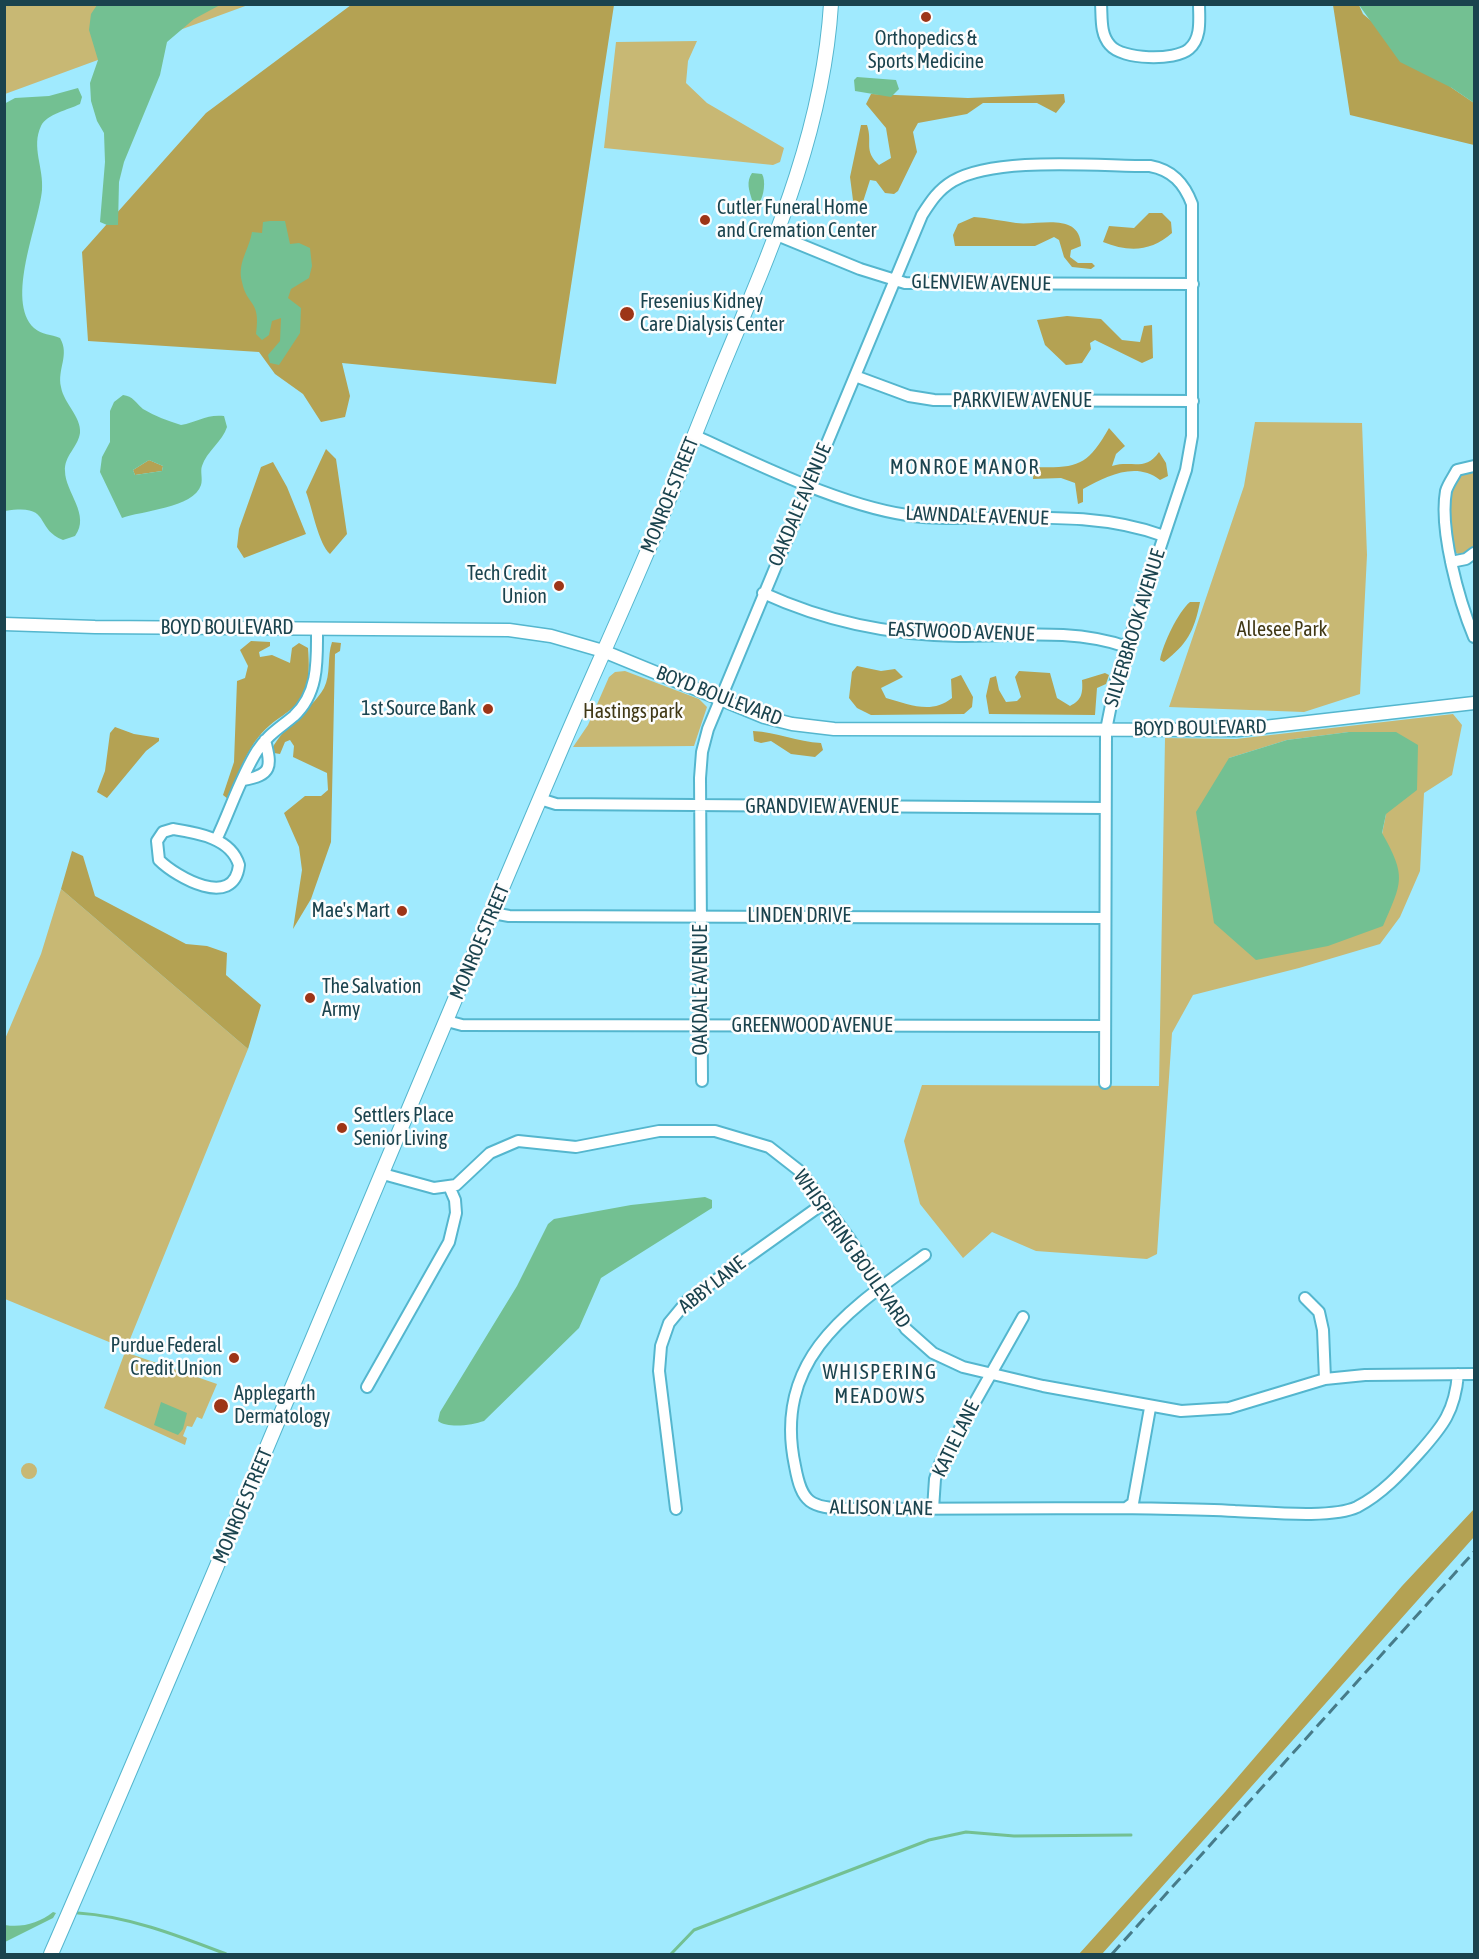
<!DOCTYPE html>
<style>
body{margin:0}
#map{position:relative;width:1479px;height:1959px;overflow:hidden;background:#a0eafe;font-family:"Asap Condensed",sans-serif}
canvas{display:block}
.frame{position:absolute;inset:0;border:6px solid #1a434e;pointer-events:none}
</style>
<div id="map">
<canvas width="1479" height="1959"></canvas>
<div class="frame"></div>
</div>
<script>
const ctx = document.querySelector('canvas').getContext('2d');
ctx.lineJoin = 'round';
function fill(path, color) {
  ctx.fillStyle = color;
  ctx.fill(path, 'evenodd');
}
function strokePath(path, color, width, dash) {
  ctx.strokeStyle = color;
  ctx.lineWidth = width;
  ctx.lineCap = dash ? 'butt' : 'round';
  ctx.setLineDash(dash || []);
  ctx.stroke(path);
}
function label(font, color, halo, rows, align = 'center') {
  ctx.font = font + ' "Asap Condensed",sans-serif';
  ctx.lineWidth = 5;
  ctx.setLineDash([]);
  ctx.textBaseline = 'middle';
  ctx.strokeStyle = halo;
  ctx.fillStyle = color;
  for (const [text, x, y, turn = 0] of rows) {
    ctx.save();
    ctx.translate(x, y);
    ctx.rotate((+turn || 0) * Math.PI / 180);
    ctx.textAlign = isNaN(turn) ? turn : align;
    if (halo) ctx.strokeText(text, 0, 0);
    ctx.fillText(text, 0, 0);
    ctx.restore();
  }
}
fill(new Path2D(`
 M5,5H248L5,94Z
 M697,41L688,61L686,83L707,103L784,148L780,162L773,165L604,148L616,42Z
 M1255,422L1362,423L1367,555L1360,694L1304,712L1169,707L1244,486Z
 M1466,471H1474V546C1468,553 1465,557 1456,553C1451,529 1442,487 1466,471Z
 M625,671L699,699L707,707L694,746L573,747L588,725L609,677L615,672Z
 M1453,714L1462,725L1452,775L1424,793L1420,871L1400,917L1380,944L1299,968L1193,995L1172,1033L1157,1254L1147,1259L1036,1251L992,1232L963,1258L920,1204L904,1141L922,1085L1159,1086L1165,738L1236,739ZM1349,732L1386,814L1382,834L1229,758L1287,740Z
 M61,889L248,1049L126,1349L5,1299V1039L41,954Z
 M125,1352L217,1384L202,1419L197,1417L192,1427L187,1426L183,1436L187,1438L185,1445L104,1408Z
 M21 1471a8 8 0 1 1 16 0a8 8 0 1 1-16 0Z`), '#c8b874');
fill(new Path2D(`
 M351,5H614L556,384L342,363L350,396L345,417L321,422L303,394L275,374L259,352L88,341L82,252L206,113Z
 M1333,5H1359L1363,14L1452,88L1474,103V145L1350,115Z
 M871,94L968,98L1064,94L1065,102L1056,113L1037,103H983L967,114L918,123L913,132L917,152L898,191L894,194L885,193L876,181L870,180L861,208H854L850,177L861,125H867C873,143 863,150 879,165L891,158L886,128L866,104Z
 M1149,213H1162L1171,222L1172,233C1151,252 1128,252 1103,242L1109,226L1134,228Z
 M974,217C988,218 1002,221 1016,223C1038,226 1080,211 1081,246L1071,250L1070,257L1078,263H1092L1095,266L1091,269L1072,267L1064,257L1059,240L1054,237L1035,246H955L953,235L958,224Z
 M1067,316L1101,319L1122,340L1140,342L1144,326L1152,325L1153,358L1142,363L1095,340L1090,343L1091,349L1082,363L1066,365L1045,345L1037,320Z
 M1109,428L1125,446L1116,454L1112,466C1132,460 1145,472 1159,452L1166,463L1168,476L1160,480C1136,461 1107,476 1083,489V502L1078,504L1075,483L1061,478L1033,479L1034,467C1077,468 1087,467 1109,428Z
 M326,449L336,459L347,534L330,554C318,543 313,510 306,492Z
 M149,460L163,466L162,471L135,475L133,470Z
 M273,462L287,487L306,534L244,558L237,547L239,529L261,467Z
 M1190,602H1200C1194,632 1187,644 1164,662L1160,660C1163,644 1178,612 1190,602Z
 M251,641L270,642V646L259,652L260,657L272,655L290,663L292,648L299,643L308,648C309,661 310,682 304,694C298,708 280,716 269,726C248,744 239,773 228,799L223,795L234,762L237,681L245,678L248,666L240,650Z
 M332,642L341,643L340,651L335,654L331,842L311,899L293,929L302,870L299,847L284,813L305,796H321L328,790L327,773L293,757L294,746L290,740L285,742L280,754L274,753L272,749C284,725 310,712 324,688C331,675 327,656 332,642Z
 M857,666L881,671L895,669L903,677L881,688L886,698C909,704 931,715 952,698L951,679L961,675L973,697L972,707L964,714L871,715L857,708L849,698L852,672Z
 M1019,671L1050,673L1057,698L1070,706C1082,700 1083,693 1082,680L1105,673L1109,675L1106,684L1097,688L1095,715L989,714L986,696L990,678L996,676L999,690L1006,702L1017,701L1021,697L1015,677Z
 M115,727L134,734L159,738V741L146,751L107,798L97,792L105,771L110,733Z
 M753,731C777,732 797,742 821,743L823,750L815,757L791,754L771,741L761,743L754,741Z
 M72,851L83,856L95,896L186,944L207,946L227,953L226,975L261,1005L248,1049L61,889Z
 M1474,1509V1537L1102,1954H1079L1225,1792L1402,1586Z`), '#b4a253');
fill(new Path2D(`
 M97,5H220L194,19L167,42L160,75L124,162L119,182L118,225H107L100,222L105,162L104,133L97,121L91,101L90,83L98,60L89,30L91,14Z
 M1359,5H1474V103L1452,88L1400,62Z
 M857,77L896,80L899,89L891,97L855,91L854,80Z
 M78,88L82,97L80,104C68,110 47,114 41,126C31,147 44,168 42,190C39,224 5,300 34,328C42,335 51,334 60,338C70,355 57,369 61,387C64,404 81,416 80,433C78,447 64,456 65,471C65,492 91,515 75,536L63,540C33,528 53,503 5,511L4,104L15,98L49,96Z
 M752,173L762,174C766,180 764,197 759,203L752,200C749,190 746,182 752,173Z
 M270,221H285L290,244L299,243L310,248L312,266L309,278L291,289L288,298L301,308L300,333L279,365L270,363L268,355L280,341L281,318L272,321L269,335L262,340L256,334C261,299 247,307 242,282C237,263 249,250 252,232L262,233L263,222Z
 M123,395C133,396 136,403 143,409C155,416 168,421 181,425C197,422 207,414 224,416L227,427C223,441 206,452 202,466C200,471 203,479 201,485C194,508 140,511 122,518L100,472L102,457L110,442V411L114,402ZM149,460L163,466L162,471L135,475L133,470Z
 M1349,732H1396L1418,745L1417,790L1386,814L1382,833C1407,877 1402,882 1383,926L1328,946L1256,960L1214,923L1196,812L1229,758L1287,740Z
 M705,1197L712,1200V1208L601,1278L579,1328L484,1421C472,1425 449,1429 438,1421L440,1412L517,1286L548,1224L554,1219L631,1205Z
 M161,1402L187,1413L183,1429L178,1435L154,1425Z
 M53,1912L56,1913L53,1918L5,1942V1925C22,1928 39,1923 53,1912Z`), '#73c092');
strokePath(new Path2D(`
 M78,1913C128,1916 179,1936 226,1954
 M671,1954L694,1930L929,1840L966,1832L1014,1836L1131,1835`), '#73c092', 3);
const minor = new Path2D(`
 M1101,4C1102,18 1100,34 1110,45C1122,60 1175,61 1189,49C1202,38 1199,19 1199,4
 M777,235L860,269L905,283L1193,284
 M855,376L909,396L934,400L1193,401
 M694,435C756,464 840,505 907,515C927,519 949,518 970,518C1036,518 1101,513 1164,536
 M1474,466L1457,470C1454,476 1448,484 1446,491C1439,530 1459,601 1474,637
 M1451,562L1466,559L1474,553
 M763,593C824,621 891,635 959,636C1014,636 1074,628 1127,647
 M243,780C272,775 272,767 265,740
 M540,799L556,804L1105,808
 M173,829C198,833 231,838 239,865C234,910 176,877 159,860L157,841L163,832Z
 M216,840C230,811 240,778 257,751C267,735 281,727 294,716C319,693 317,660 317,629
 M493,913L509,916L1105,918
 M447,1021L462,1025L1105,1026
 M702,1081L700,778L702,752L708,729L922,215C931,201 938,190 953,181C996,156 1097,166 1150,166C1172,170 1184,183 1192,204V436L1186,470L1116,680L1106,730L1105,1083
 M383,1174L434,1188L456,1185L490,1153L518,1141L576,1147L659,1131H715L769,1147L801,1172L849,1238L906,1329L933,1353L963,1367L1043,1386L1181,1411L1229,1408L1325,1379L1365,1375L1474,1374
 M925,1255C850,1309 772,1358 795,1466C802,1504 810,1507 847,1509L1126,1508L1133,1503L1150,1408
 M1305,1298L1319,1312L1323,1330L1325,1379
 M367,1387L449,1242L456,1213L455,1200L449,1186
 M1126,1508C1162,1509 1199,1509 1235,1511C1265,1512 1332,1519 1357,1507C1382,1494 1401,1473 1419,1453C1443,1426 1455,1411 1458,1374
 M676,1509L659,1371L661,1346L669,1323L688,1300L824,1203
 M933,1509L935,1479L940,1464L1023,1317`);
const tertiary = new Path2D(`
 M4,624L95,627L509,630L551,636L603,651L764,717L792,724L834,729L1238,730L1474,703`);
const secondary = new Path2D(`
 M51,1954C225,1554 390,1149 562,747C591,679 622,612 651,543C675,485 698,426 722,367C771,249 823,134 831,4`);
strokePath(minor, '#54b6ce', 14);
strokePath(tertiary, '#54b6ce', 15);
strokePath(secondary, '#54b6ce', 16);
strokePath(minor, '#fff', 10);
strokePath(tertiary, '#fff', 12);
strokePath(secondary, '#fff', 14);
strokePath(new Path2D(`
 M1112,1954L1474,1552`), '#477b89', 3, [12, 6]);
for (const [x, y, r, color] of [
 [926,17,6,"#9d3517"],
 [705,220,6,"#9d3517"],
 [627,314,8,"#9d3517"],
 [559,586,6,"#9d3517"],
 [488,709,6,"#9d3517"],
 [402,911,6,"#9d3517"],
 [310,998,6,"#9d3517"],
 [342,1128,6,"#9d3517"],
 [234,1358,6,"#9d3517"],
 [221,1406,8,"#9d3517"]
]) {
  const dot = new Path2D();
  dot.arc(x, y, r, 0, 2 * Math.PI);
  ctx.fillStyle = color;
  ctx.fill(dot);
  strokePath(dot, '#fdfdfd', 2);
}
label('20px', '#1a434e', '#fdfdfd', [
 ["Orthopedics &",926,39,"center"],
 ["Sports Medicine",926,62,"center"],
 ["Cutler Funeral Home",717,208],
 ["and Cremation Center",717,231],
 ["Fresenius Kidney",640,302],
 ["Care Dialysis Center",640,325],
 ["Tech Credit",547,574,"right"],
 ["Union",547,597,"right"],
 ["1st Source Bank",476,709,"right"],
 ["Mae's Mart",390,911,"right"],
 ["The Salvation",322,987],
 ["Army",322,1010],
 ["Settlers Place",354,1116],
 ["Senior Living",354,1139],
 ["Purdue Federal",222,1346,"right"],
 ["Credit Union",222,1369,"right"],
 ["Applegarth",234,1394],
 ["Dermatology",234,1417]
], 'left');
label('20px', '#1a434e', '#fdfdfd', [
 ["GLENVIEW AVENUE",981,283,1],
 ["PARKVIEW AVENUE",1022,401],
 ["MONROE STREET",670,495,-68],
 ["OAKDALE AVENUE",800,505,-67],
 ["LAWNDALE AVENUE",977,516,2],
 ["BOYD BOULEVARD",227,628],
 ["SILVERBROOK AVENUE",1135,628,-73],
 ["EASTWOOD AVENUE",961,632,2],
 ["BOYD BOULEVARD",719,696,21],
 ["BOYD BOULEVARD",1200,728,-1],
 ["GRANDVIEW AVENUE",822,807],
 ["LINDEN DRIVE",799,916],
 ["MONROE STREET",480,942,-67],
 ["OAKDALE AVENUE",701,990,-90],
 ["GREENWOOD AVENUE",812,1026],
 ["WHISPERING BOULEVARD",852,1249,55],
 ["ABBY LANE",712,1285,-38],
 ["KATIE LANE",956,1439,-64],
 ["MONROE STREET",243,1506,-67],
 ["ALLISON LANE",881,1508,1]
]);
label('20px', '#403815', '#fdfdfd', [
 ["Allesee Park",1282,630],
 ["Hastings park",633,712]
]);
ctx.letterSpacing = '1.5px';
label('21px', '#1a434e', '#fdfdfd', [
 ["MONROE MANOR",965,467],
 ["WHISPERING",880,1372],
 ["MEADOWS",880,1396]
]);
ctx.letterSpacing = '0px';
</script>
